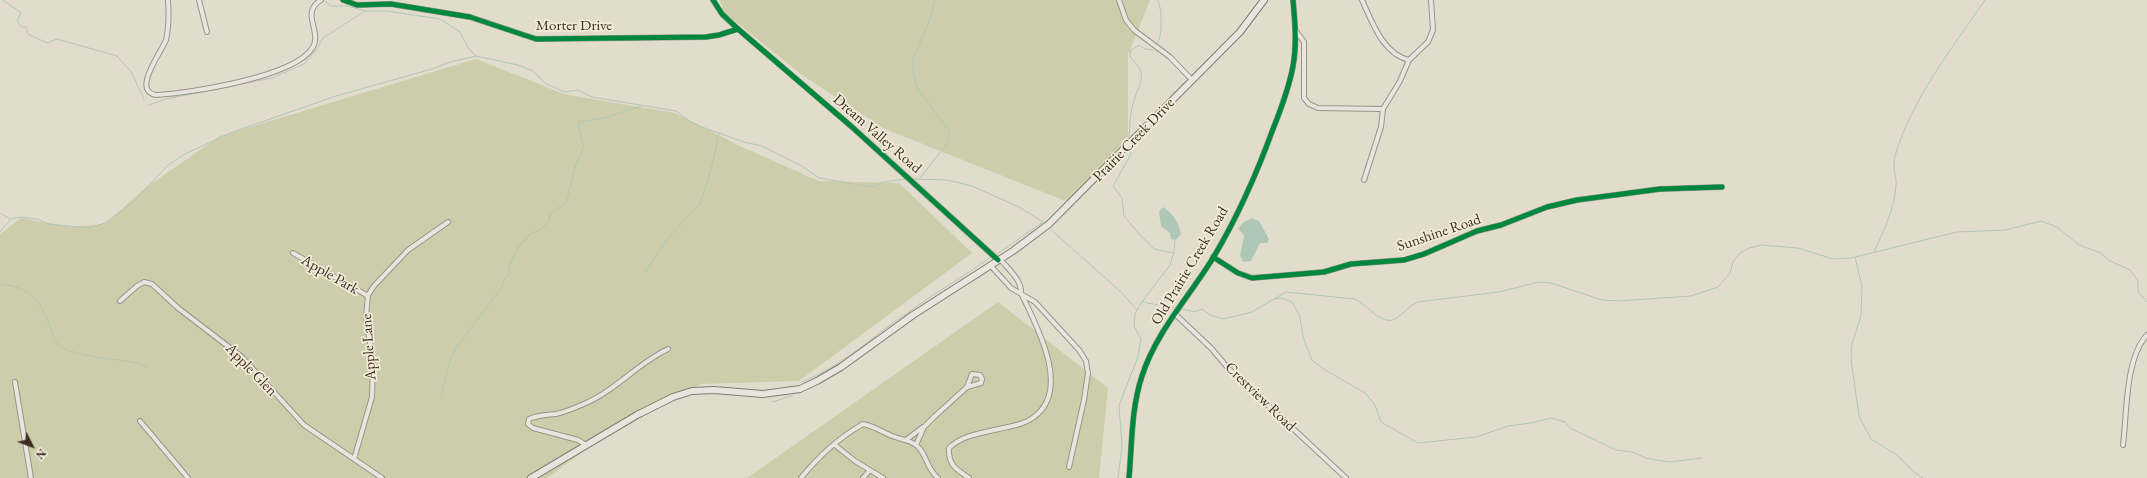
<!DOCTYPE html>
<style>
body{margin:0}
#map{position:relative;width:2147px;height:478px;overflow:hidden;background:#e2dccd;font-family:"EB Garamond",serif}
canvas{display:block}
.north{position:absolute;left:12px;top:426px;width:40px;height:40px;-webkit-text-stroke:3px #f2ebd9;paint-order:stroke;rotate:132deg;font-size:11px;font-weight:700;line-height:16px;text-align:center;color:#3c2c22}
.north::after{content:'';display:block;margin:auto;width:14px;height:18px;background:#3c2c22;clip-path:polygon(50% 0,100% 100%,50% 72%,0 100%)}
</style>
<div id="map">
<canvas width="2147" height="478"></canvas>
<div class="north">N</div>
</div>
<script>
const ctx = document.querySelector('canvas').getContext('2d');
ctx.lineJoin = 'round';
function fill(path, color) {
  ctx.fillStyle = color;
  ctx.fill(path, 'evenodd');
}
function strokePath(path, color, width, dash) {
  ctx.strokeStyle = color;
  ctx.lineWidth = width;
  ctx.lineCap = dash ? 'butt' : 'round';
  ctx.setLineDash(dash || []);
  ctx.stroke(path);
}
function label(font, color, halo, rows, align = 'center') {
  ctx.font = font + ' "EB Garamond",serif';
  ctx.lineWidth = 3.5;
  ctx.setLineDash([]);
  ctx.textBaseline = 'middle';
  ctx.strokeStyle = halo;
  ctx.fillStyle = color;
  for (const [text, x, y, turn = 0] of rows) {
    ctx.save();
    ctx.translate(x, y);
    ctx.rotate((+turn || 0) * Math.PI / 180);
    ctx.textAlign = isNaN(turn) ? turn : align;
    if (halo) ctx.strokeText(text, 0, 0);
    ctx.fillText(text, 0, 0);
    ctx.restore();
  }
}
fill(new Path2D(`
 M720,0H1150L1128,55V137L1068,202L885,129L802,75L724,12Z
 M476,59L564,94L675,113L742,147L819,181L899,183L972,253L799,381L701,384L586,449L548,478H0V234L21,218L69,227L105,224L144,189L220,136Z
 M998,302L1108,388L1099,478H747Z`), '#cecdab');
fill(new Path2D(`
 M1163,207C1174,214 1178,222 1181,234L1176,240L1171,239L1170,233L1161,226L1159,212Z
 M1252,218L1259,221L1269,239L1267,243H1260L1251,261L1243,262L1240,256L1244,236L1238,228L1244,222Z`), '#afc7b7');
strokePath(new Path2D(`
 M3,0L21,13L17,21L21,27H26L28,34L47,43L57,39L117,56L132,73L144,100
 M326,1L330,6H348L365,11H387L440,19L460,32L469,49L476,56
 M1157,44C1163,37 1162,9 1158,0
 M149,105L166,99L272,78L304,64L317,49L323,38L365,11
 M1129,138C1130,126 1130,112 1134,101C1140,79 1149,76 1130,57L1131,50L1139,45L1145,49L1153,50
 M920,178L949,141V131L918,89L913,73V58L928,25L935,0
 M912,179L947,180L972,186L1019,207L1043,222L997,254
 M0,213L10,219
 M1049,228L1121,292L1137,310
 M0,232L11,219L21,217L37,219L49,224L90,228L105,223L122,211L137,198L167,166L185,154L230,133L336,96L432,69L450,62L476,56L518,65L533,71L545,83L564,92L578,90L592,97L676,111L691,122L702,127L744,142L762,146L802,166L819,178L872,187L883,182L907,179
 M1874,252C1883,232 1895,208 1896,186C1897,175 1892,170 1895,156C1911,100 1953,47 1985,0
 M1174,253L1175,241
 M1855,257L1862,286L1861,316L1852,344L1851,359L1859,416L1871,439L1897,455L1914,472L1923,478
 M645,272L668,238L700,204L712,166L719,133
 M0,284C31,288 38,297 50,326C52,331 53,339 57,343C66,355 111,359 127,361C134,362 141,365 148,367
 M1274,299L1286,292L1355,299C1367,304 1381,326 1395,319C1403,315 1408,306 1417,302L1499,292L1539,282L1551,283L1602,300L1618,301L1691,296L1718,287L1730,273L1733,262L1739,254L1749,248L1761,245L1798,248L1833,259L1851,258L1957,232L2005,230L2041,221L2057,227L2079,245L2101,253L2108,260L2130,270L2138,281V292L2147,302
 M1142,302L1175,308
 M1182,309L1194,312L1202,309L1210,315L1223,319L1252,312L1274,299L1282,298L1292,302L1300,316L1303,337L1312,360L1322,368L1365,393L1375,405L1381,422L1418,443L1476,437L1508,426L1531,423L1551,418L1565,422L1570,428L1616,450L1632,452L1646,458L1669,462L1702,458
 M802,382C841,367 873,336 907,313C934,293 964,277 991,257
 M441,397L450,360L456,348L502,287L505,278L510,274L509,266C513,260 515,250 520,245C523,241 527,240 529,235C538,230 551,226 550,214L566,202L576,164L584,147L579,130V122L604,118L641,106
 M773,402L793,395
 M1118,478L1122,447L1119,405L1138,357L1141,339L1134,326L1135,314L1142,302L1170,265L1174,253L1154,249L1140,235L1124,216L1122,198L1113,186L1131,154L1130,147`), '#afc7b7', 1);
const street = new Path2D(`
 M168,0C169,14 169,27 166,40C162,51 131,91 156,95C190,93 296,77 313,47C322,31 300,13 321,0
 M199,0L207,32
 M343,0L357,5L391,4L470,17L536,39L706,37L719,35L738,29
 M713,0L722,14L738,29L852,127L998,260
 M1119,0L1126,20L1134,30L1170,57L1192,80
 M1362,0C1372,22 1383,54 1409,60
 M1296,31L1304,42V98L1309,104L1318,108L1383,109
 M1364,180L1381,127L1383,109L1400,81L1409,60L1428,42L1433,30L1431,0
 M293,253L368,296
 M1213,257L1238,273L1252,278L1324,272L1351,264L1404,260L1424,254L1477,231L1501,225L1547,207L1577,200L1660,189L1722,187
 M990,265L1011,288L1035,302L1079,350L1086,361L1088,373L1084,400L1069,467
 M120,301L137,286L144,282L152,284L178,308L242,357L304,425L382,478
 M1175,314L1211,348L1228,368L1346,478
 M15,382L31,478
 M140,421L188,478
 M906,440L923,427
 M586,445L578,440L533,428L528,424L529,419C538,415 547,415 556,414C566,412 577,407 586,403C616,390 638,363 668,349
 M835,445L855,461L883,478
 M916,445L924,427L934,417L967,387L981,383L982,379L980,375L972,374L967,387
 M2123,445C2127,414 2125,358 2147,335
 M354,459L372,397L373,362L366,317L368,295L374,286L408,250L448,222
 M801,478C818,457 840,437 863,424C874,426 882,432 892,436C902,440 913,440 920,449C927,458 928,470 938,478
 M863,478L870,470
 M969,478C956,469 948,465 949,448C962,435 982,433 999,429C1011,426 1024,425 1034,417C1072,389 1036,325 1021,293C1022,280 1008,269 1000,259
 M1129,478C1132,445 1131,409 1142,376C1156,332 1189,297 1213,258C1237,218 1257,173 1273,129C1281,109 1289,88 1293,66C1297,44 1295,22 1293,0`);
const secondary = new Path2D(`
 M531,478L637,415L673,397L692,391L714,390L763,394L800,389L817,381L841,367L913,315L1013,251L1049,224L1240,32L1264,0`);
strokePath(street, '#99948a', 6);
strokePath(secondary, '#827c73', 8);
strokePath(street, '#e9e5de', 4);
strokePath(secondary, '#e9e5de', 6);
strokePath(new Path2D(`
 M343,0L357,5L391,4L470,17L536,39L706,37L719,35L738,29
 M713,0L722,14L738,29L852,127L998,260
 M1213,257L1238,273L1252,278L1324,272L1351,264L1404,260L1424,254L1477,231L1501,225L1547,207L1577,200L1660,189L1722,187
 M1129,478C1132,445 1131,409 1142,376C1156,332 1189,297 1213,258C1237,218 1257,173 1273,129C1281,109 1289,88 1293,66C1297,44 1295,22 1293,0`), '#00873e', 5);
label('15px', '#3c2c22', '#f2ebd9', [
 ["Morter Drive",574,26],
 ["Dream Valley Road",877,134,41],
 ["Prairie Creek Drive",1134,140,-46],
 ["Sunshine Road",1439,233,-19],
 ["Old Prairie Creek Road",1190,266,-59],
 ["Apple Park",330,275,30],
 ["Apple Lane",369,347,-94],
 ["Apple Glen",251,370,46],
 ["Crestview Road",1260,397,44]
]);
</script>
